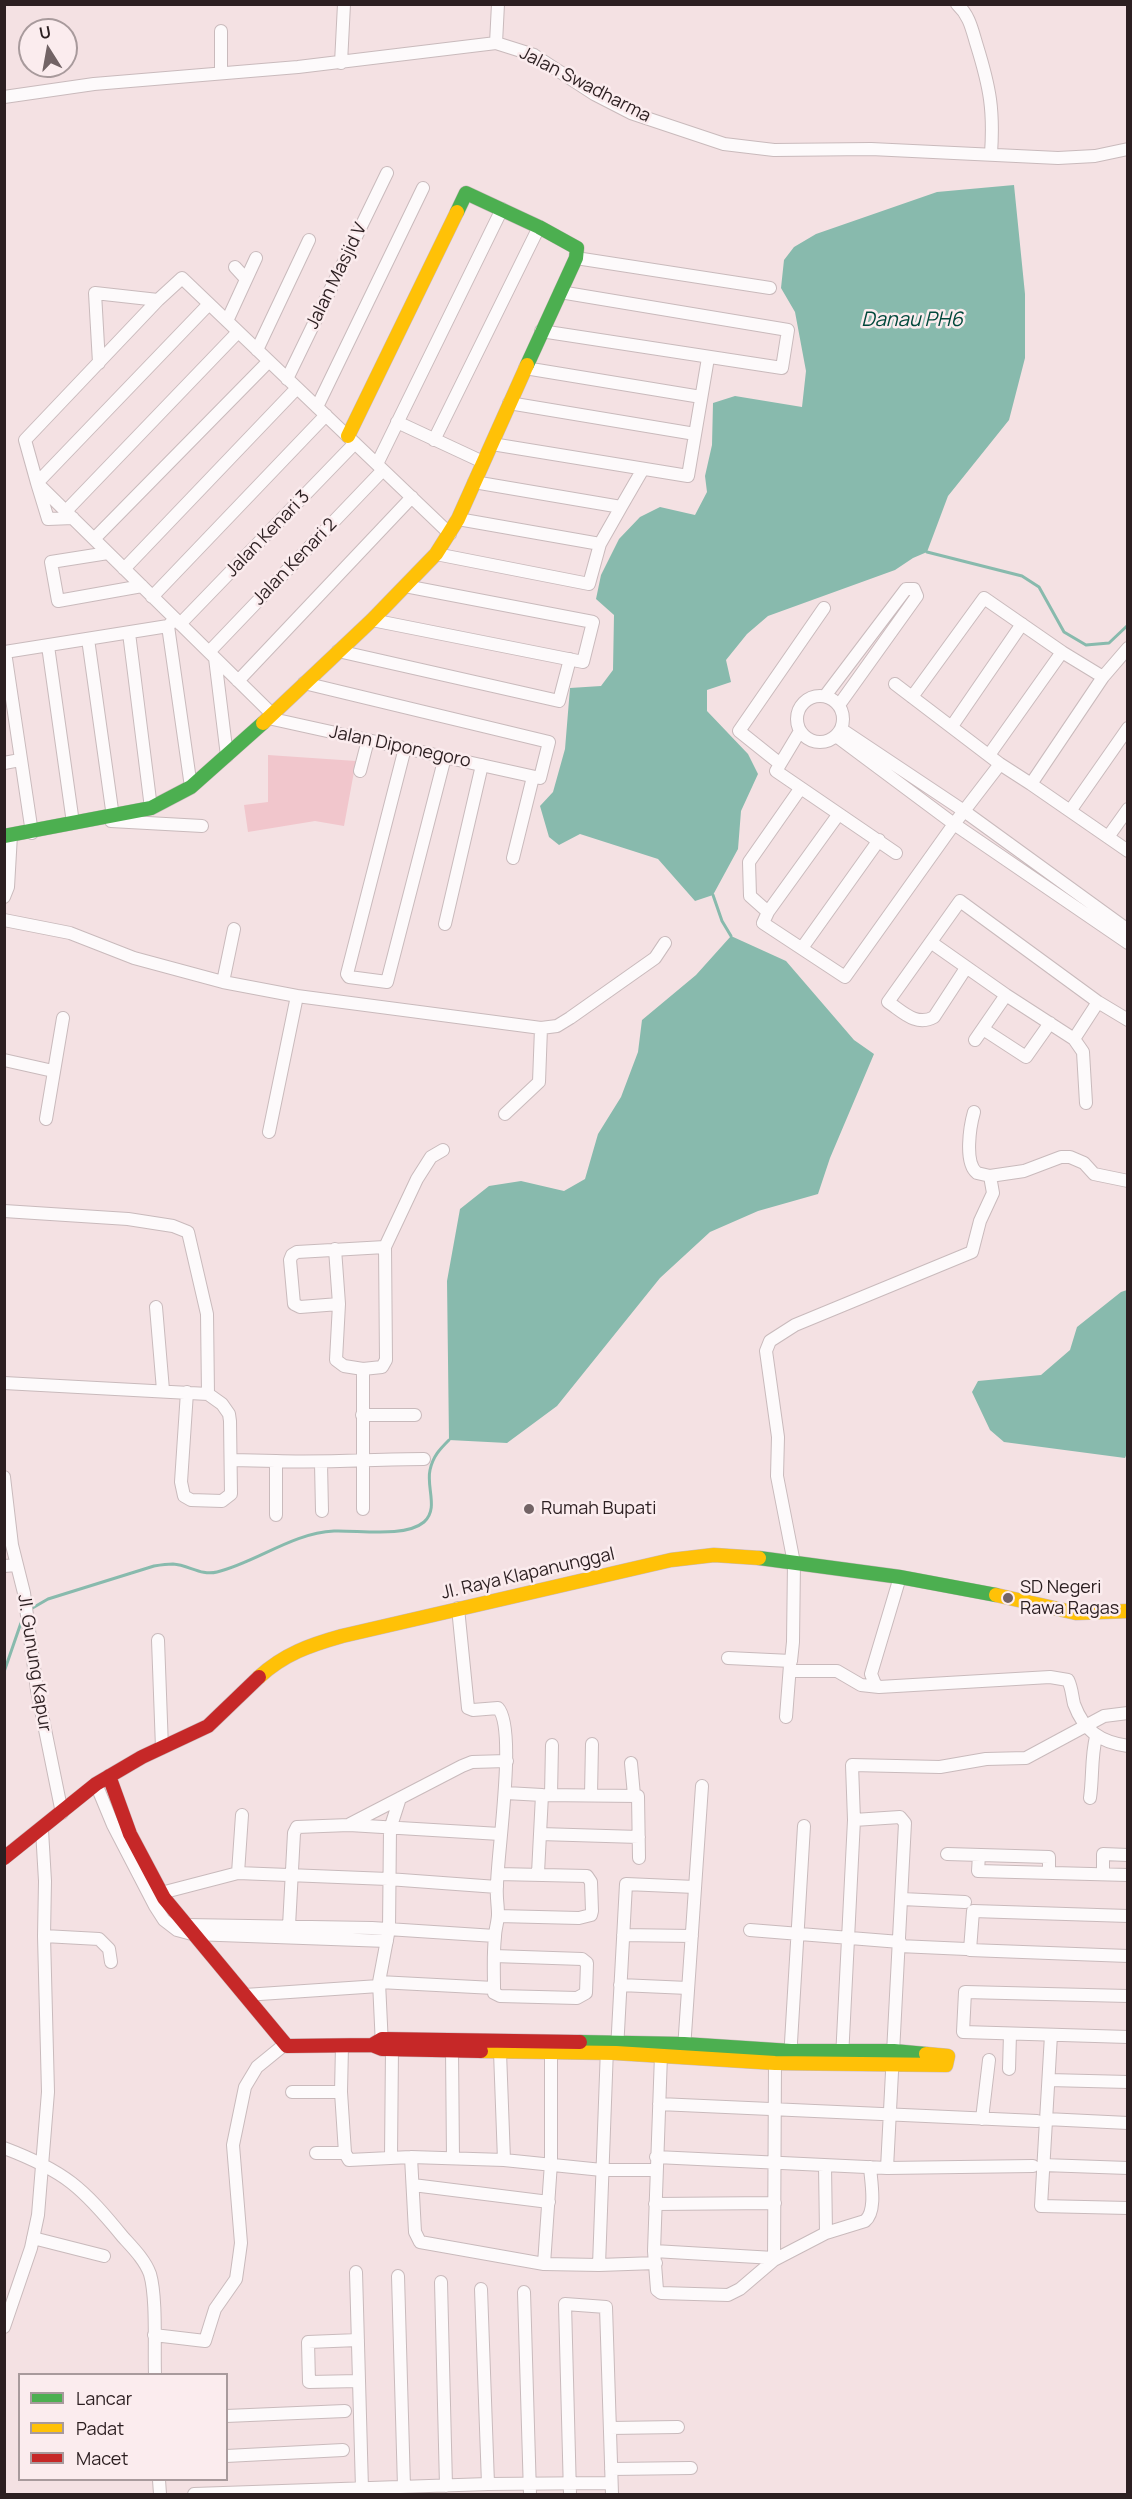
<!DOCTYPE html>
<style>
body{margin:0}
#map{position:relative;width:1132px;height:2499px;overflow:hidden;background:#f4e1e3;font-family:Manrope,sans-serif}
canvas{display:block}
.frame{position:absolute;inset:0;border:6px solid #2c1f21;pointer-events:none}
.legend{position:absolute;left:18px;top:2373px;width:210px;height:108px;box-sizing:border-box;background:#fbecee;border:2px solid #a89a9c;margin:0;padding:8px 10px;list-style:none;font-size:18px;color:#2c1f21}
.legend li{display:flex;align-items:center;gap:12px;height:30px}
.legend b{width:30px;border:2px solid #a89a9c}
.north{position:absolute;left:18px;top:18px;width:60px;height:60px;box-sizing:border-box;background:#fbecee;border:2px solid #a89a9c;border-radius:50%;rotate:349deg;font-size:16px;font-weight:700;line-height:24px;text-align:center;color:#2c1f21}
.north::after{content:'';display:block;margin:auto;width:21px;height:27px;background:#726365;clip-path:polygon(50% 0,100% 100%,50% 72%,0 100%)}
</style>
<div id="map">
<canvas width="1132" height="2499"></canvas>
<div class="frame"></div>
<ul class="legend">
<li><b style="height:8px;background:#4caf50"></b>Lancar</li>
<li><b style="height:8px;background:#ffc107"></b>Padat</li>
<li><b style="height:8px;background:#c62828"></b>Macet</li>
</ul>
<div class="north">U</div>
</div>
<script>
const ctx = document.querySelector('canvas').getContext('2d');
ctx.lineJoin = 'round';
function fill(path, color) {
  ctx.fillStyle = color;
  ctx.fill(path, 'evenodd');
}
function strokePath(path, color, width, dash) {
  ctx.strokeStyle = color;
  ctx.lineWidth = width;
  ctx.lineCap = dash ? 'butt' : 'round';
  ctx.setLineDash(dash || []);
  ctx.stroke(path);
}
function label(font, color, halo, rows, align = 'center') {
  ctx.font = font + ' Manrope,sans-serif';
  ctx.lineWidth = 5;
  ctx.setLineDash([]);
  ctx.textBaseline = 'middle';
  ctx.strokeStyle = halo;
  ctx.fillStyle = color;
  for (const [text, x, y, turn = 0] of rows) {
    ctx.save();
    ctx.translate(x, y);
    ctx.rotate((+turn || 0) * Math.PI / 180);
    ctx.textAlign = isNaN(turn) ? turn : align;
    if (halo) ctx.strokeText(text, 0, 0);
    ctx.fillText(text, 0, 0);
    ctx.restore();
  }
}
fill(new Path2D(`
 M268,755L356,761L344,826L315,821L248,832L244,805L268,802Z`), '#f1c6cc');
fill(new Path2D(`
 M1014,185L1025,294V358L1009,420L948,496L927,552L913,558L895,570L768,616L747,634L726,660L731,682L707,690V711L748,754L758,774L741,811L738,849L713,895L695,901L658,859L580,834L559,845L549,837L540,806L553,792L565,749L570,688L601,686L613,670L614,615L596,599L601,575L619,539L640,517L660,507L695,515L707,492L705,476L712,445L713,403L735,396L802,407L806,371L795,312L781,288L784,260L794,247L816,234L937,192Z
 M731,936L786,961L854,1040L874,1054L830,1158L818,1194L758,1211L710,1232L660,1278L557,1406L507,1443L449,1440L447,1281L460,1209L489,1186L521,1181L564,1191L585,1179L598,1134L621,1097L638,1052L642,1020L696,975Z
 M1127,1290L1128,1451L1125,1458L1004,1442L990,1430L972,1392L978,1381L1041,1375L1070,1350L1077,1327L1121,1292Z`), '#88baad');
strokePath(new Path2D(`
 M927,552L1022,576L1039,587L1064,632L1086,645L1109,643L1128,625
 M713,895L722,921L731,936
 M29,1610L48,1599L154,1566C160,1565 167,1564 173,1564C189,1565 201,1576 217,1572C257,1562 292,1533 334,1531C359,1530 405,1538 424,1522C439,1509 426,1487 430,1470C433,1456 440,1449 449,1440
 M4,1672L23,1617`), '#88baad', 3);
const street = new Path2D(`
 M957,4C970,16 972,30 977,46C990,88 994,110 991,154
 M496,43L498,4
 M341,63L344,4
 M221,73V31
 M4,97L94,84L298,67L496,43L534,55L594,94L631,113L724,144L774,150L871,149L1058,158L1095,156L1128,149
 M576,258L770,288
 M235,267L246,279
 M227,321L256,258
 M541,331L782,368L788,330L560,292
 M257,350L309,240
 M99,363L95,293L158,300
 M525,368L701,397
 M287,379L387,173
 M509,403L695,434
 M317,407L423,188
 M397,422L483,462
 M434,440L539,227
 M492,444L688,476L708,358
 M377,464L502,209
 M474,482L621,507L643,469
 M66,511L238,332
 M73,518L48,519L37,483L209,304
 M94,539L269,361
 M600,544L621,507
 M108,553L51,562L58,601L142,586
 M436,554L589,584L600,544L458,519
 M124,569L297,388
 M152,597L326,415
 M372,620L583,662L593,622L405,586
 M180,624L355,443
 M168,626L191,787
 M129,633L151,808
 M88,639L113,817
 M48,646L73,823
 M338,651L559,701L570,659
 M209,652L382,471
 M215,658L227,756
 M238,681L412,497
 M895,684L1000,764L1031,784L1103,677L1128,648
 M825,696L906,589H914L917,596L839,705
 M797 719a23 23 0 1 1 46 0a23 23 0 1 1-46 0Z
 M912,697L984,598L1062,652L1103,677
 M272,714L37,483L25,440L158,300L182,278L450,534
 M268,718L540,778L549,742L304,683
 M952,726L1022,624
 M841,729L964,811L1128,930
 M800,731L776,771L896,853
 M836,736L954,824L1128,943
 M405,748L347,974L349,977L387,982L445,757
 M989,755L1062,652
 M4,763L20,760
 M779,763L739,731L824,608
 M360,771L368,740
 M1031,784L1128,851
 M1070,811L1128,728
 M838,815L768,912L763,923L845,977L954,824L1000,764
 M111,821L202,826
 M32,833L5,652L168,626L175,619
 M1108,837L1128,809
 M513,858L533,777
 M4,897L8,887L11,835
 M768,912L750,896L749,862L800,789
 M4,920L70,933L134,958L223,982L297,996L541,1028L557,1026L570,1018L655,958L665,943
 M445,924L482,765
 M932,943L1006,995L1074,1039L1083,1052L1086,1103
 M802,948L879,840
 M966,968L934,1017C916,1027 902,1011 888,1002L960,901L1098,1002L1128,1020
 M223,982L234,929
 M983,1029L1026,1057L1050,1023
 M1074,1039L1098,1002
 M975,1040L1006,995
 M4,1060L53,1071
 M974,1112C970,1126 964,1163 977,1173L990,1176
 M505,1114L539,1082L541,1028
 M46,1119L63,1018
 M269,1132L297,996
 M4,1211L128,1219L173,1226L188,1232L207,1314L208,1394
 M335,1249L339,1304
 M156,1307L163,1390
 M363,1369L382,1367L386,1360L385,1247L417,1179L431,1157L443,1150
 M4,1383L208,1394L222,1404L229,1414L230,1421L231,1494L222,1501L191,1500L184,1496L181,1482L187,1392
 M362,1415H415
 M232,1460L276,1461
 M321,1463L322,1511
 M4,1477L12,1545L24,1593L37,1690L62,1813
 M363,1509V1369L344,1366L336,1360L339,1304L300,1307L294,1304L290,1260L292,1255L297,1252L385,1247
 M276,1515V1461C326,1463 375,1459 424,1459
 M4,1566L17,1565
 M900,1577L871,1674L875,1684L879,1687L1050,1677L1068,1680C1072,1688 1072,1696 1074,1704C1084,1731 1100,1742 1128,1746
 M458,1608L468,1708L473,1710L498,1708C517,1728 497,1854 497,1886C496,1896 498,1905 498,1914C498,1922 495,1929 495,1937C493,1954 494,1971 494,1988V1993L500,1996L577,1998L586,1993L587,1963L582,1959L494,1956
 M158,1640L162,1748
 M728,1658L791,1661L793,1642L794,1563L777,1476L778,1437L766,1351L770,1341L795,1325L972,1252L980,1221L993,1193L990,1176L1024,1171L1061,1157H1070L1084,1163L1094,1174L1128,1181
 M790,1671H837L861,1685L879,1687
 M786,1717L790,1665
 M631,1763L634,1795
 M96,1784L113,1825L155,1906L164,1920L177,1930L192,1934L387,1941
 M506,1793L542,1795L538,1873
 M542,1795L638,1796L639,1858
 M551,1795L552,1745
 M591,1795L592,1744
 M1090,1798C1093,1777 1091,1757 1096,1737
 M854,1820L900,1817L905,1823L887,2168
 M350,1824L462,1766L472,1762L507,1761
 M540,1834L639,1837
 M947,1854L1049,1857V1873
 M979,1855L978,1871L1128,1875
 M238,1873L242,1815
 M498,1874L587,1876L591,1882L592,1911L591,1915L579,1918L498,1916
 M1103,1874V1854L1128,1855
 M161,1893L238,1873L388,1879L497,1887
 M902,1899L965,1902
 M1128,1916L973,1911L970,1950L1128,1956
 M187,1925L372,1928L495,1936
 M289,1926L294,1833L297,1827L349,1825L500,1834
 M750,1930L900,1942
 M623,1935L692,1936
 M44,1936L99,1939L109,1949L111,1962
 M899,1946L966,1949
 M379,1982L494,1988
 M620,1985L688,1988
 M245,1995L379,1986
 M1128,1996L965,1992L963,2032L1128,2037
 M1051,2035L1041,2206L1128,2208
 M342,2046L341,2092L345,2153L349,2160L411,2157L504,2160L602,2170H656
 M382,2046L379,1982L389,1929L390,1829L400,1798
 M684,2049L702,1786
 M452,2050L453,2158
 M617,2050L626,1884L695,1887
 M500,2052L504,2160
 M661,2055L654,2251L657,2290L661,2293L728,2295L740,2289L774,2260L826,2233L865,2221C877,2211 871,2182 870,2167
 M842,2058L854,1820L852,1765L940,1767L986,1759L1026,1758L1104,1716L1128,1713
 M790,2059L804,1826
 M1009,2069L1010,2034
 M1049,2080L1128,2082
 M292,2092H341
 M659,2104L1037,2121
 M982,2119L989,2060
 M1046,2119L1128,2123
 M4,2148C65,2171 83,2188 123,2237C133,2248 145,2260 150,2274C157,2298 154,2348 155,2374
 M316,2153H345
 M391,2157L392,2049
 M411,2157L415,2232L420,2242L544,2264L599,2265L656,2263
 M656,2157L887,2168L1033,2166
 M1043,2165L1128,2168
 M825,2166L826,2233
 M413,2185L549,2202
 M655,2204L775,2203
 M33,2238L104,2256
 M654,2251L774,2258
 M774,2260L775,2063
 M544,2264L551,2163V2053
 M599,2265L607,2048
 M356,2272L362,2489
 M398,2276L404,2487
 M441,2282L446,2486
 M481,2289L488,2484
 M524,2292L530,2494
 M4,2327L31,2248L38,2215L48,2092L44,1936L45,1881L42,1830
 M154,2335L205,2341L215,2309L236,2279L238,2265L241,2243L233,2145L245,2087L257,2067L284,2045
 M358,2340L308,2342L309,2382L359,2381
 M226,2416L345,2411
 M610,2428L678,2427
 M226,2456L343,2450
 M611,2469L691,2468
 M159,2480L160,2494
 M194,2494L488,2484L611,2483
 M570,2494L565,2304L606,2307L612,2494`);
const fast = new Path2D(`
 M457,212L466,193L539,227L577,248L576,258L527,365
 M4,836L151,808L191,787L263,723
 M759,1558L900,1577L996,1595
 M580,2042L684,2044L791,2051H894L926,2054`);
const slow = new Path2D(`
 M348,436L457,212
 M263,723L372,620L436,554L458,519L527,365
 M996,1595L1076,1613L1128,1611
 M259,1677C284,1654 310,1645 342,1636L671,1560L714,1555L759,1558
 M481,2051L616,2053L775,2063L946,2065L948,2056L926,2054`);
const jam = new Path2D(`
 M109,1776L130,1834L164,1898L287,2046L372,2045L382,2049L481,2051
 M4,1858L96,1784L142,1757L208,1726L259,1677
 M372,2045L382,2039L580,2042`);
strokePath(street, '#c9babc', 14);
strokePath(fast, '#c9babc', 15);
strokePath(slow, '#c9babc', 15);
strokePath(jam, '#c9babc', 15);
strokePath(street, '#fdfafb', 12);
strokePath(fast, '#4caf50', 14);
strokePath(slow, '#ffc107', 14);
strokePath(jam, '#c62828', 14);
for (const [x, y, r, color] of [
 [529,1509,6,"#726365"],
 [1008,1598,6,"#726365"]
]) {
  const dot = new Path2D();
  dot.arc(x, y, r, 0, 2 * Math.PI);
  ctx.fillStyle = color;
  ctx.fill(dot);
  strokePath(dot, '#fbecee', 2);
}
label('18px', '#2c1f21', '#fbecee', [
 ["Jalan Swadharma",585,85,27],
 ["Jalan Masjid V",337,276,-64],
 ["Jalan Kenari 3",268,534,-46],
 ["Jalan Kenari 2",295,562,-46],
 ["Jalan Diponegoro",400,747,12],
 ["Jl. Raya Klapanunggal",528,1574,-13],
 ["Jl. Gunung Kapur",34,1663,81]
]);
label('18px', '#2c1f21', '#fbecee', [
 ["Rumah Bupati",541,1509],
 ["SD Negeri",1020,1588],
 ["Rawa Ragas",1020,1609]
], 'left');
label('italic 20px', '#00483b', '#fbecee', [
 ["Danau PH6",912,320]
]);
</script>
